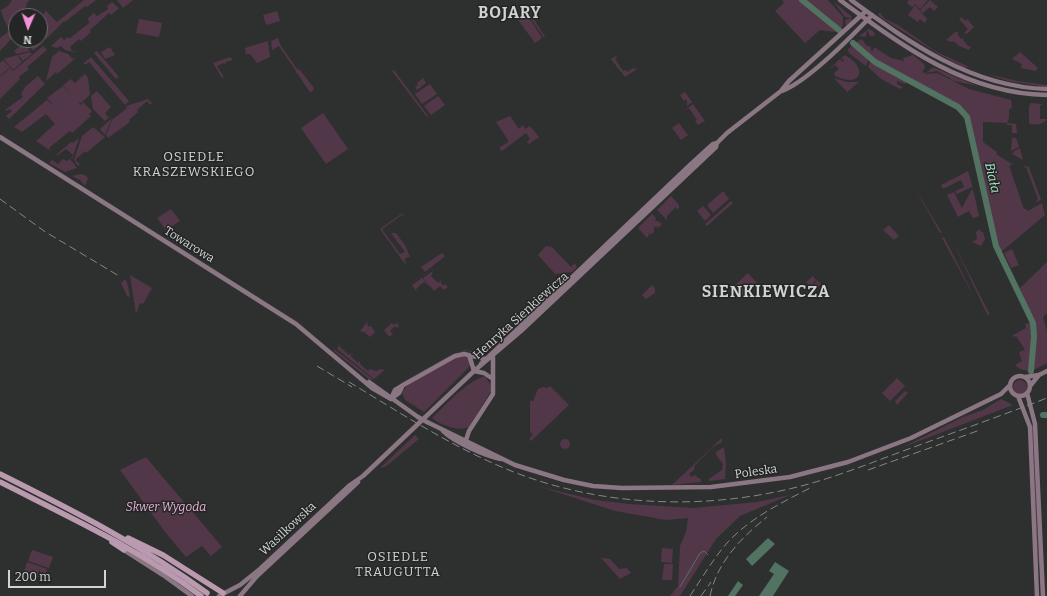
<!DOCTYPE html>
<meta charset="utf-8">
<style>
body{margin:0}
#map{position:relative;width:1047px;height:596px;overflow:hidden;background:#2e302f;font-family:Bitter,serif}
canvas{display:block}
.north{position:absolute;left:8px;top:8px;width:40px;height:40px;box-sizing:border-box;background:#242625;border:1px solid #6a6c6b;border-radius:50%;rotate:182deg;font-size:11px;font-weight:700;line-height:16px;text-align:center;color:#d2d4d3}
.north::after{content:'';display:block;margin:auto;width:14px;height:18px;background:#f391d6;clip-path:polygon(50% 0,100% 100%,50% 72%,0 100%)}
.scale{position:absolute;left:8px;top:570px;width:98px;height:18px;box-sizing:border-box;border:2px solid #d2d4d3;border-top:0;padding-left:5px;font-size:12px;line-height:14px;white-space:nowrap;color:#d2d4d3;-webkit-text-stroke:3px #242625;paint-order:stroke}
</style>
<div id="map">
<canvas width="1047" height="596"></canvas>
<div class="north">N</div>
<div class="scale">200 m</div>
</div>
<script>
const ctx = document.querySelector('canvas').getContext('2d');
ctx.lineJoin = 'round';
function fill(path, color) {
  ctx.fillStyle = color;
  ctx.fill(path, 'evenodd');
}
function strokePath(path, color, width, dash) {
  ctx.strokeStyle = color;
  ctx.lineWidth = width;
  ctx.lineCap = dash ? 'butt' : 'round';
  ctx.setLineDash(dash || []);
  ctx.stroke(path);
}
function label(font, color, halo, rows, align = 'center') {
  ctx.font = font + ' Bitter,serif';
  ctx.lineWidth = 3;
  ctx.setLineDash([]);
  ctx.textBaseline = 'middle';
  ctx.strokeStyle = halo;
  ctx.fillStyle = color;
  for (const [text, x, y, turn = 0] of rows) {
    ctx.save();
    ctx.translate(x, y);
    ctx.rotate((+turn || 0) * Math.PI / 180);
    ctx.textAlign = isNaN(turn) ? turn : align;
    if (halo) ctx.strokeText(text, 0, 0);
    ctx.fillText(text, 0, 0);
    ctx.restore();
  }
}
fill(new Path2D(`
 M12,0H30L26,4L27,6L8,23L11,27H14L10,29C6,26 2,15 1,10L8,6Z
 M84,0H96L87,7L85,6L65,22L64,21L45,40V10L57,22Z
 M117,0H133L123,8Z
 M782,0H828L843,17V26L836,32L820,30L805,43L775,11L784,3Z
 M909,0H928L920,9L915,4L912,7L907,3Z
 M930,0L938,7L934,11L930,7L923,13L920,10Z
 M833,1L851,16L852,20L846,27L845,20L851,18L845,17Z
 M112,2L119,8L111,15L109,13L90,30L91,32L81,41L79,39L70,47L72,51H75L74,52L65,50L61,46L57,48L51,46L61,37L64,40L68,37L69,39L89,23L88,18L94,13L97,16L108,9L107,6Z
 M915,5L927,19L925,23L920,19L918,22L908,15Z
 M528,10L545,37L544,38L526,11Z
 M277,11L280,21L266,25L263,15Z
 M525,11L542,38L535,43L516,17Z
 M44,13L45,14L43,41L40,37V18Z
 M878,13H880L885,19L898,25L935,51L969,67L965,68L940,55L880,17Z
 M962,17L965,21L967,19L974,27L967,34L964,33L968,29L959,19Z
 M139,19L162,23L159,37L136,33Z
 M869,29L874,32L875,36H870L867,30L866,37L859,36Z
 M8,32L13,37L0,51V38Z
 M955,32H958V35L961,39L963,38V40L968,46H971L969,50L957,45L958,44L952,41L951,42L946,40Z
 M278,38L281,46L297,69L300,70L314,88L312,92L309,91L297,73L295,72L296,71L279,46L272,50L271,41Z
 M862,39L867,46H870L872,52L874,47L891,58L904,61L903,58L913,55L924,64L925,68L922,72L927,74L937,73L969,89L1011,100L1012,107L1009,110V118L1007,123L1016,124L1017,133H1012V125H1007V123L983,122V142L997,152L996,154L1012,164L1015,163L1009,166L1024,209H1026L1028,211L1042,203L1045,215L1001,252L986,197L969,123L963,111L950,101L877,62L854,43Z
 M34,40H39L42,43L33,51L29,45Z
 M268,41L270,57L257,63L250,54H246L245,48Z
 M24,43L30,51L17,54L14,51Z
 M853,45L869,58L866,66L849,53L848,49Z
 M43,46L47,50L27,67L29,69L19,77L20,79L0,99V77L10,68L13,71Z
 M110,47L115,55L105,59L101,52Z
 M59,51L68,54L73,59L77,57L57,74L56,72L46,81L52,57Z
 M97,51L119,77L116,79L94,53Z
 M30,52L32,54L23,61L18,55Z
 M1020,52L1038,68L1036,71L1021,68L1022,64L1012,59Z
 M17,55L22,62L13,70L4,59Z
 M845,55C853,60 861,66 859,75C853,84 843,79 835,76L834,73L839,69L835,65L828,70L840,59L843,62L844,60L841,58Z
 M616,56L617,58L615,59L623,71L626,70L627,72L633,68L637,69L625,77L611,59Z
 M91,57L129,101L125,105L89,62L85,65L84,63Z
 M230,57L233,60L226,62V65L224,63L217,66L224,77L222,78L213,63Z
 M871,59L883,68L910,81L905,84L897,81V84L903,87L900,89L881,79L868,67Z
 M3,60L10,67L0,76V63Z
 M932,68H935L977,86L954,81L937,71L926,73Z
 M394,70L428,116L427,117L392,71Z
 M85,74L88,78L90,95L81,103L78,102L81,105L83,102L92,111L89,114L91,116L72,133L70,131L49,148L51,151L36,141L55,124L46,114L22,132L14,127L47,100L54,106L47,98L63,86L70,93L63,85L71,79L75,83Z
 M987,74L1017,81L1047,85V87L1008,81Z
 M38,76L45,84L9,119L6,116L12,111L10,109L6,111L5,110L23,97L21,94L25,87Z
 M423,78L426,83L417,90L415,87L418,85L417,83Z
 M834,78L847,82H859L847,92Z
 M430,84L437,94L422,104L415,94Z
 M97,91L111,107L105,113L109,118L105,121L93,109L91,96Z
 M685,92L692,102L687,106V99L684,101L680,95Z
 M438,96L445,105L431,115L424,106Z
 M148,99L152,103L150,105L147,101L137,110L138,112L129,120L130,122L108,138L106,135L112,120L127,108L126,106Z
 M1031,103L1042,104L1040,106V119H1047C1043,125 1036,125 1029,124V106Z
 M693,104L705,121L698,125L695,121L697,120L689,108L684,111Z
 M323,113L348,149L326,164L301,128Z
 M510,116L519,129L523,125L525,129L530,126L539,137L529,144L527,142L530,139L526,133L502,151L499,148L508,142V140L496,122Z
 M112,118L105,135L100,129Z
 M679,123L688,135L681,140L672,128Z
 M93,127L105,137L86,153L85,151L75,160L80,164L78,166L74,160L82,136Z
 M79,138L72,159L71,158L73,155L66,149L58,155H56L71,142L73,143Z
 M1012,138H1016L1019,147L1011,151Z
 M1020,148L1023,160L1012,154L1013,152Z
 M63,159L66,161L70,159L77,168L65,172L49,163L52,160L58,164Z
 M1025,166L1029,167L1041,200L1035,202L1038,199L1026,167L1024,168Z
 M968,171L973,189L972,187L957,194L955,191L964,187L961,180L943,189L941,185Z
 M80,174L85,175L88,178L85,186L80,180L72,176Z
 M913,185L942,233H940Z
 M972,189C975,195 977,208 979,216L973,218L969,211L958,217L947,195L954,192L962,208Z
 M723,191L729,199L713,213L707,205Z
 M671,196L679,205V208L677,210L676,207L667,216V220L657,210Z
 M731,201L733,203L707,226L705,224Z
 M703,206L711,215L705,221L697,211Z
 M171,209L180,221L166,230L157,218Z
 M401,214H403L404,216L402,215L382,229L400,254L405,252L391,233H396L405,245L410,257H407L404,260L406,263L405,264L380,229Z
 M652,214L656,218L655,221H658L662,224L658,228L657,226L654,228V232L650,235V232L647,238L638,228Z
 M889,225L899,236L894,240L883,230Z
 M980,229L981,232H983L985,239L981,246L972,242L977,239L976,232Z
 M944,237L971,290V291L942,238Z
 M952,240L990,315L987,314Z
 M546,246L552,247L571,267L575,263L577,267L572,272L555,274L538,255Z
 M1012,249L1019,265L1011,268L1004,253Z
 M442,253L445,256L425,272L421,267Z
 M1047,262V313L1043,317L1047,331V363C1036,369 1026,376 1015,365L1022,361L1019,352L1025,350L1016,336L1013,337V335L1026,328L1025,324L1033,322L1020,288Z
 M433,271L431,276L438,283L441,280V283L443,286L445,284L448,287L444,290L440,286L434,291L423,278Z
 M748,273L757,283L741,298L732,288Z
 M130,275L152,288L143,304L140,303L136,314Z
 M813,276L816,280L813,283L814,284L817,280L821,284L814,291L806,282Z
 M422,278L432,288L424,282L416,289L417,292L412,285Z
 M125,279L127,282L130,297L127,296L121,283Z
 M652,285L655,289V293L646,299L642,295Z
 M368,321L367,324L369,327L371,326L375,332L370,337L364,332L360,331Z
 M392,323L394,325L397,323L399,326L397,328L395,326L390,331L393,334L389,337L384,330Z
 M340,344V347L349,355L351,353V356L358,363L360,361V364L368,371L370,369L376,371L381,369L385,370L374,379L337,349Z
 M334,349L374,380L369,379L334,351Z
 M465,350L484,353L480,356L468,351L459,352L392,387L453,354Z
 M464,356L468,358L470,364L469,367L424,412L405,400L402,393L407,385L457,357Z
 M485,376L490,384L491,391L469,427C458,432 441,425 432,418C448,403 464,383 485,376Z
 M897,378L905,386L890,401L882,393Z
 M1013 387a7 7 0 1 1 14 0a7 7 0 1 1-14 0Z
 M550,386L569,405L531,441L529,439L533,434L530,432V401H533L538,389L543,387L548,388Z
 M905,391L908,393L897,405L895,401Z
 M1001,399L1013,405L901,448L963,417L983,410Z
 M1032,425H1034L1039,568L1037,558Z
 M415,435L419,439L385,467L380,468Z
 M722,438V442L713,447L695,465L694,470L689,474L691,477L695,475L698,478H700L701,482L672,485Z
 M560 444a5 5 0 1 1 10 0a5 5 0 1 1-10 0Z
 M724,447L726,464L725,479L709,481V479L722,470L723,464L716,455V452Z
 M146,457C171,488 197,516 222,547L211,556L202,546L186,557L165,532L120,470Z
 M541,487L595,500L629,504L693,508L757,502L790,495L740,516L716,539L680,596H670L678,586L680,546L686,532L688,518L666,520L615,511Z
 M662,548L673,549L672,563L661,562Z
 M32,550L53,557L49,568L28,561Z
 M601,558L610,559L619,569L627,568L631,573L620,579Z
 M27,562L47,569L44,579L24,572Z
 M664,564H673L672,580H662Z`), '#523749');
fill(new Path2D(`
 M768,538L775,544L752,566L746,559Z
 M775,562L789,571L773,596H759L774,574L769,571Z
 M738,581L743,585L735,596H728Z`), '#527362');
strokePath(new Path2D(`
 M680,587L700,553L704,551L708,555`), '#527362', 1);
strokePath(new Path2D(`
 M802,0L839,30
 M853,43L875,62L958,107L967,117L996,246L1033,323L1034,336L1031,371
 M1043,415H1047`), '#527362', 6);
strokePath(new Path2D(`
 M840,0C902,46 966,94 1047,95
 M851,0C910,43 971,87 1047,89
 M782,91C808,81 852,36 872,15
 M0,137L296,324L372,388L391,399
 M469,355L474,371
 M481,364L690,165L713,144L717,143L727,133L781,91L789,81L866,11
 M474,371L484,373L493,379
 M1010 386a10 10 0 1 1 20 0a10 10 0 1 1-20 0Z
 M1025,377L1039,375L1047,371
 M369,382L418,417
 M1030,386L1039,375
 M1027,393L1035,424L1043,596
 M1018,396L1030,427L1037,596
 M391,399L395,390L405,384L455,356L464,354L485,359
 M391,399L399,393L402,387
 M427,422L515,465L564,480L593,486L622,488L711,487L790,477L848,462L911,438L1001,394L1010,385
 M443,431C454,442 485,456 501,459
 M466,440L469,431L493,394V357
 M124,550L163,575L192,596
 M219,596L240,585L260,569L350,485L363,476L474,371L521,331L716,147L717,143
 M240,596L257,576L358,482`), '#8b7683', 4.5);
strokePath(new Path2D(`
 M0,474C72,510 143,546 207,593
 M0,482C69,517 139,549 201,596
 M128,538L163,555L223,593
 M112,542L124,550`), '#ba9aaf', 5.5);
strokePath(new Path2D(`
 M0,199L44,231L119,276
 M317,366L352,387
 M349,382C404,415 458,451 519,474C610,508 712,510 805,485C842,475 878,460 914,447C958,431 1003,415 1047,398
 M868,470L980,430
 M690,596C702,578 713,559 727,543C750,518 781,503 810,488
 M701,596L711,582
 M710,596C717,562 741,538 767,517`), '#858786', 1, [8, 4]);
strokePath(new Path2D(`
 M418,417L427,422`), '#8b7683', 4.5);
label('12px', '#d2d4d3', '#242625', [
 ["Towarowa",189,245,32],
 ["Henryka Sienkiewicza",521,316,-42],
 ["Poleska",756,472,-8],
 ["Wasilkowska",288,529,-43]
]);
label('italic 12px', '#e9b3d7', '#242625', [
 ["Skwer Wygoda",166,508]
]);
ctx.letterSpacing = '1px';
label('13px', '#cfd2d0', '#242625', [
 ["OSIEDLE",194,157],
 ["KRASZEWSKIEGO",194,172],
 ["OSIEDLE",398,557],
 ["TRAUGUTTA",398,572]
]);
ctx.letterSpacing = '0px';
label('italic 13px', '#a9e7c7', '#242625', [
 ["Biała",992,178,77]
]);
ctx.letterSpacing = '1px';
label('bold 16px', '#cfd2d0', '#242625', [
 ["BOJARY",510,14],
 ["SIENKIEWICZA",766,293]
]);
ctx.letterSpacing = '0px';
</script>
